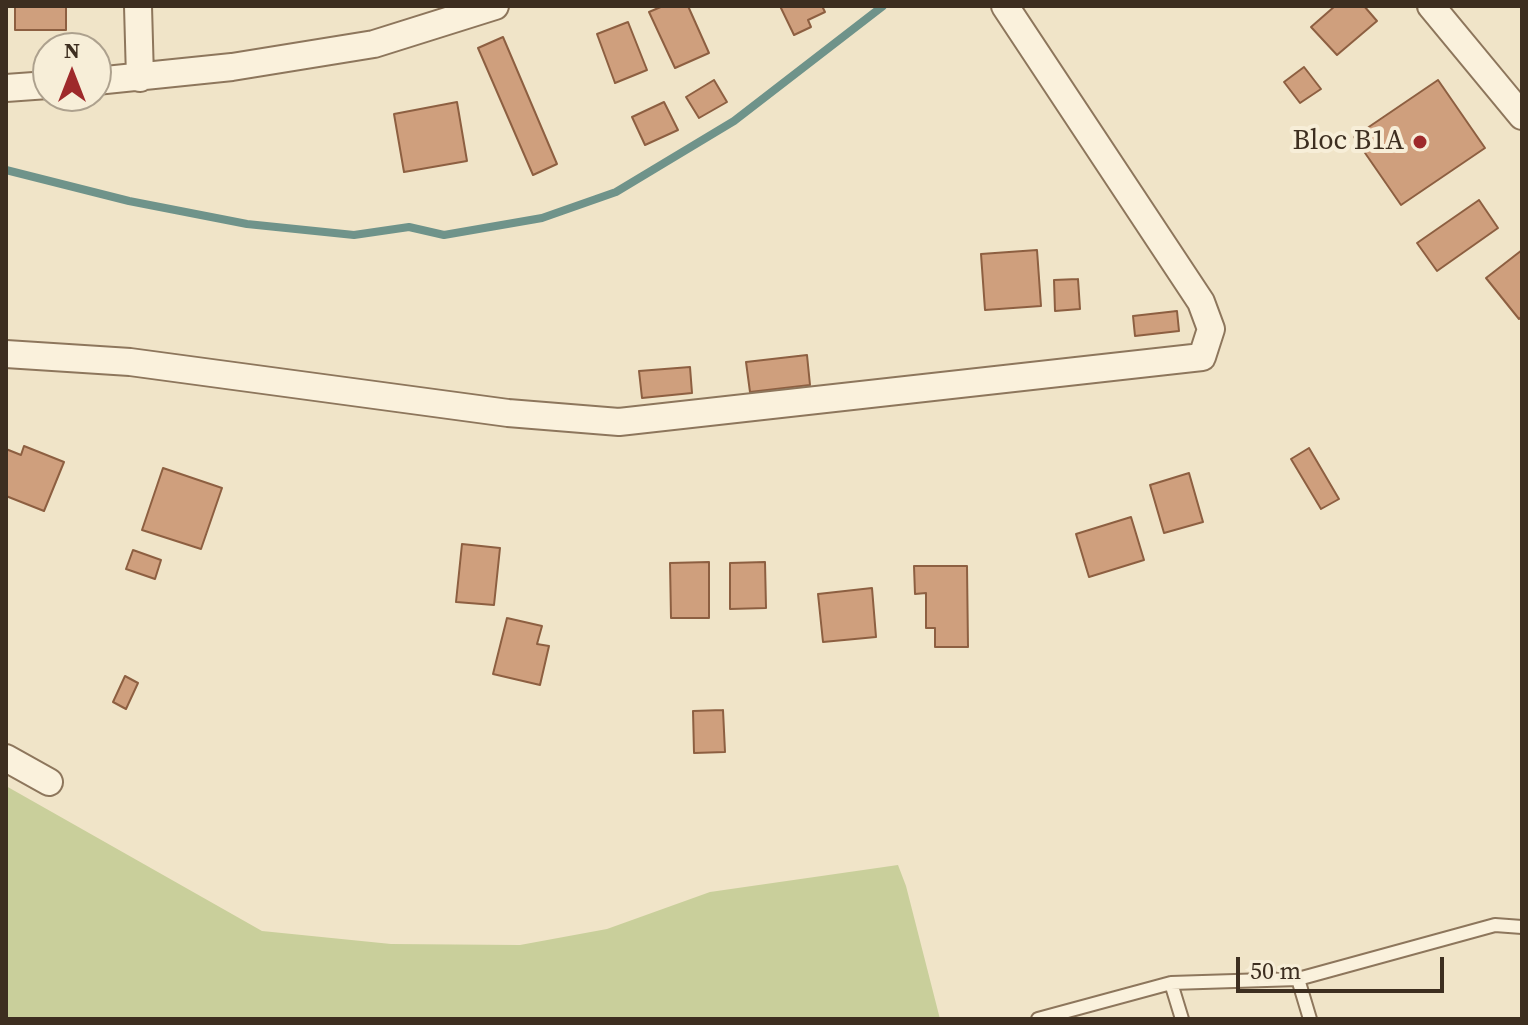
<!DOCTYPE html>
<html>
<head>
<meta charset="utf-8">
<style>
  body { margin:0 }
  #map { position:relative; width:1528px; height:1025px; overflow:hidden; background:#f0e4c8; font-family:"Source Serif 4",serif }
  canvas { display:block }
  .frame { position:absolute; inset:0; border:8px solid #3d2e20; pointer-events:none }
  .north { position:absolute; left:32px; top:32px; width:80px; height:80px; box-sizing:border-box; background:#f7eed8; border:2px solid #ada18e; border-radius:50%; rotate:0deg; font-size:22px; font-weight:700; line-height:32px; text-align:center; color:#3d2e20 }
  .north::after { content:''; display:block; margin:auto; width:28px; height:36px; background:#9e2a2b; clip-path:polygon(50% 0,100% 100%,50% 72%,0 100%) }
  .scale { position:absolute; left:1236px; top:957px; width:208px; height:36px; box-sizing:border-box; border:4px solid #3d2e20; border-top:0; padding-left:10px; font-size:24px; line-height:28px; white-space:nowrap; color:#3d2e20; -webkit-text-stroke:6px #f7eed8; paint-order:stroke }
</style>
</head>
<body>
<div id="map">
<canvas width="1528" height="1025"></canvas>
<div class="frame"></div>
<div class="north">N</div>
<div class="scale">50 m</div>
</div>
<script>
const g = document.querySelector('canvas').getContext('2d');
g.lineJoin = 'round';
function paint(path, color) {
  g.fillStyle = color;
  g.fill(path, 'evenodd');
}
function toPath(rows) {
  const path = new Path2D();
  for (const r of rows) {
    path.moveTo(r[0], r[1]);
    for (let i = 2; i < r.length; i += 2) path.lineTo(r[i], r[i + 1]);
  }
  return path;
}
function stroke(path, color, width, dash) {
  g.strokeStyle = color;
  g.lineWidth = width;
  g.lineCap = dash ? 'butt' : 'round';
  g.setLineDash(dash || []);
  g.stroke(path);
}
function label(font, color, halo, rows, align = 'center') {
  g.font = font + ' "Source Serif 4",serif';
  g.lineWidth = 8;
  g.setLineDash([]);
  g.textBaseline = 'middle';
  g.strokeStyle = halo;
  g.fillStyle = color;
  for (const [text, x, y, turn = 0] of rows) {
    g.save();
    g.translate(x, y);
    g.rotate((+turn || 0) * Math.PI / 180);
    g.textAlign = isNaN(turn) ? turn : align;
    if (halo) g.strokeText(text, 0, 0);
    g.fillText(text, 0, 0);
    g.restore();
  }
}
paint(toPath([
  [6,786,262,931,391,944,520,945,607,929,710,892,898,865,906,886,940,1019,6,1019]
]), '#c9cf9b');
stroke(toPath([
  [6,170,129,201,247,224,354,235,409,227,444,235,542,218,616,192,734,121,883,6]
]), '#6f938a', 8);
const building = toPath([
  [15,6,66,6,66,30,15,30,15,6],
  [663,6,688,6,709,53,675,68,649,12,663,6],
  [780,6,822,6,825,12,808,20,811,27,794,35,780,6],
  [1335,6,1364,6,1377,21,1337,55,1311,27,1335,6],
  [628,22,647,70,615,83,597,34,628,22],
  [503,37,557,164,533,175,478,48,503,37],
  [1304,67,1321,89,1300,103,1284,82,1304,67],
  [714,80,727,102,699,118,686,97,714,80],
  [1438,80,1485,148,1401,205,1354,137,1438,80],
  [457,102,467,161,404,172,394,114,457,102],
  [664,102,678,130,645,145,632,117,664,102],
  [1479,200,1498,228,1437,271,1417,243,1479,200],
  [1037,250,1041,306,985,310,981,254,1037,250],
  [1522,250,1522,316,1519,319,1486,278,1522,250],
  [1078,279,1080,309,1055,311,1054,280,1078,279],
  [1177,311,1179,331,1135,336,1133,316,1177,311],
  [807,355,810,385,750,392,746,362,807,355],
  [690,367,692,393,642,398,639,371,690,367],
  [24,446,64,462,44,511,6,496,6,449,21,455,24,446],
  [1309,448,1339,499,1321,509,1291,459,1309,448],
  [163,468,222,488,201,549,142,530,163,468],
  [1189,473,1203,522,1164,533,1150,485,1189,473],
  [1131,517,1144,560,1089,577,1076,534,1131,517],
  [462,544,500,548,494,605,456,602,462,544],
  [133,550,161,560,155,579,126,569,133,550],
  [709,562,709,618,671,618,670,563,709,562],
  [765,562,766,608,730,609,730,563,765,562],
  [914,566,967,566,968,647,935,647,935,628,926,628,926,593,915,594,914,566],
  [872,588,876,637,823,642,818,594,872,588],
  [507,618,542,626,537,644,549,646,540,685,493,674,507,618],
  [125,676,138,683,126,709,113,702,125,676],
  [723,710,725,752,694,753,693,711,723,710]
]);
paint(building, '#cf9f7d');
stroke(building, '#8d5f41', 2);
const service = toPath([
  [1171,983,1298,979],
  [1038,1019,1171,983,1182,1019],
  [1310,1019,1298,979,1495,925,1522,927]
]);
const minor = toPath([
  [138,6,140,78],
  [1431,6,1522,116],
  [96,81,232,67,374,44,495,6],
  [6,88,48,85],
  [6,354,130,362,508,413,619,422,1202,357,1211,329,1201,302,1005,6],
  [6,758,49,782]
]);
stroke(service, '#8d765c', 16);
stroke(minor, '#8d765c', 30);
stroke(service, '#faf1dc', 12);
stroke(minor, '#faf1dc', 26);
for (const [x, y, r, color] of [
  [1420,142,8,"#9e2a2b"]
]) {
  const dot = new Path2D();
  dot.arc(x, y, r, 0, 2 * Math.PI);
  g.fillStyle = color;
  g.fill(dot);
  stroke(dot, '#f7eed8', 3);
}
label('28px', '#3d2e20', '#f7eed8', [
  ["Bloc B1A",1404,142]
], 'right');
</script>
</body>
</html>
